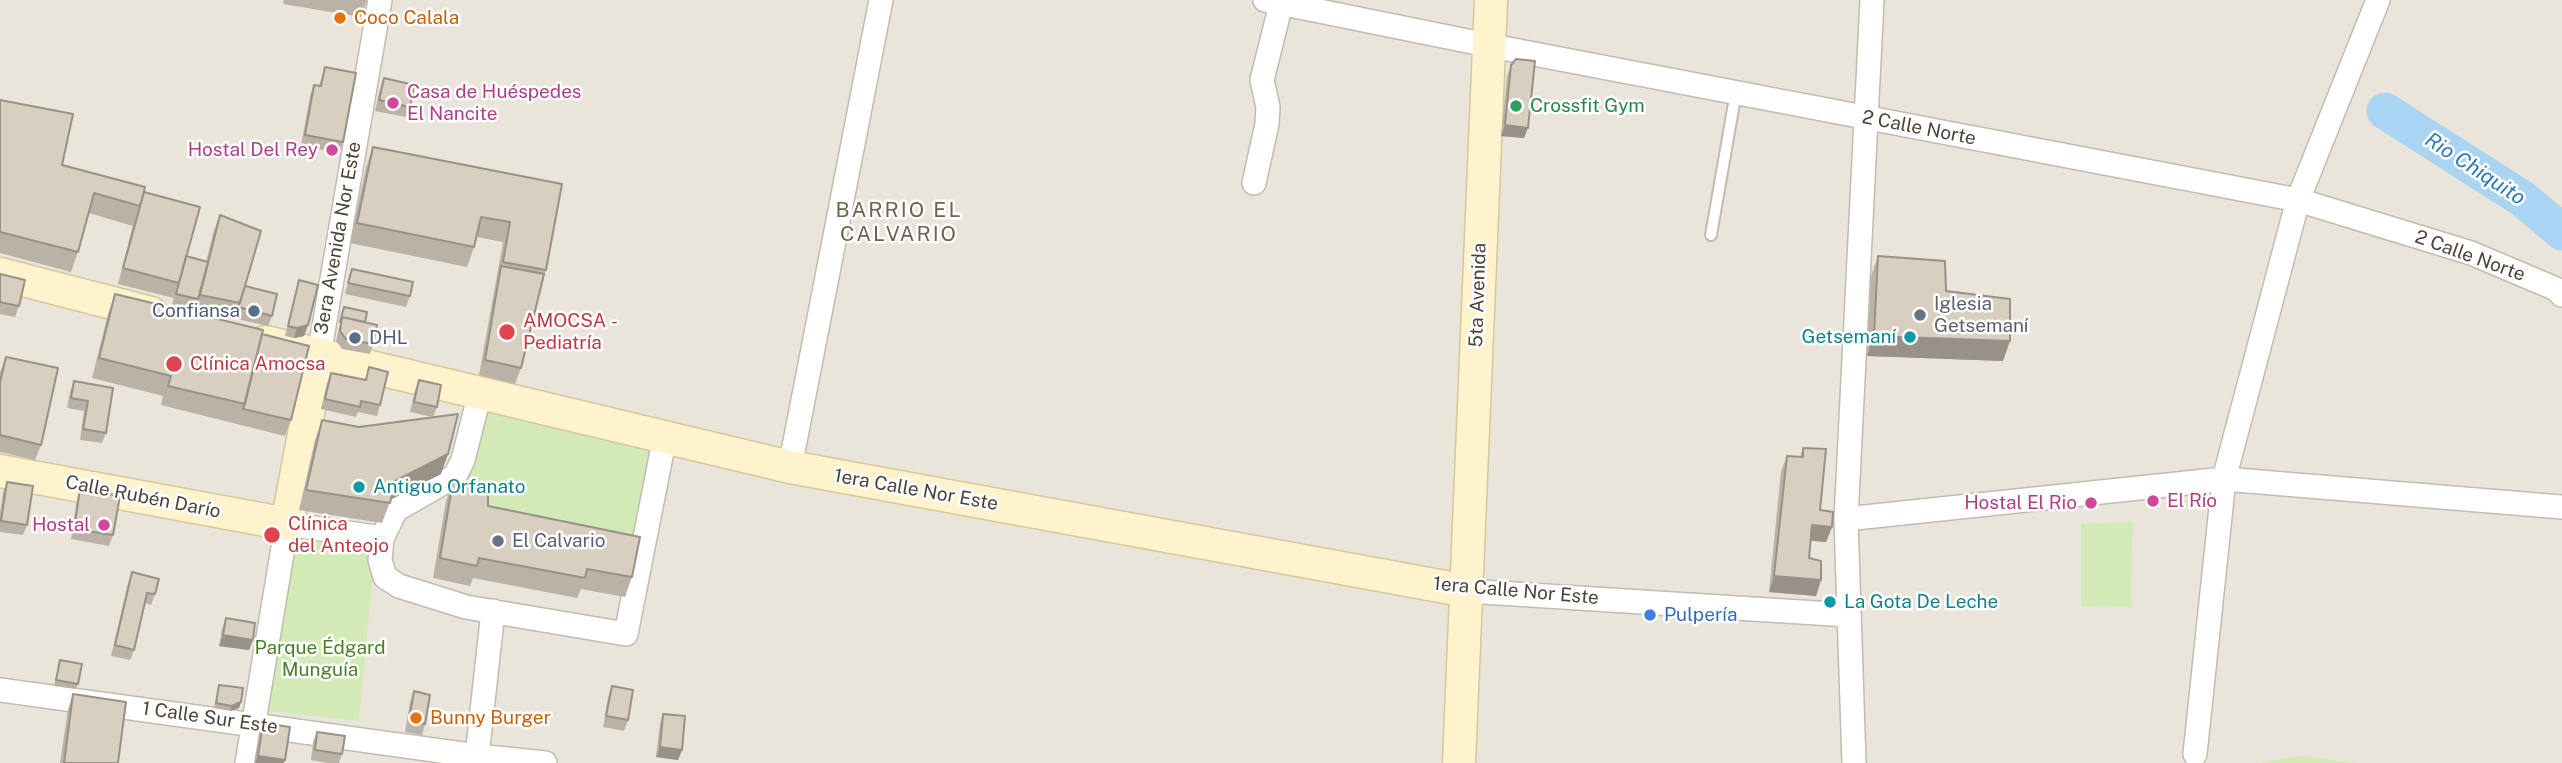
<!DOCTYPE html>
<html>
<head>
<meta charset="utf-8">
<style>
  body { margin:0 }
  canvas { display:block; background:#f6f3ec }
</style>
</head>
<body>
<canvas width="2562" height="763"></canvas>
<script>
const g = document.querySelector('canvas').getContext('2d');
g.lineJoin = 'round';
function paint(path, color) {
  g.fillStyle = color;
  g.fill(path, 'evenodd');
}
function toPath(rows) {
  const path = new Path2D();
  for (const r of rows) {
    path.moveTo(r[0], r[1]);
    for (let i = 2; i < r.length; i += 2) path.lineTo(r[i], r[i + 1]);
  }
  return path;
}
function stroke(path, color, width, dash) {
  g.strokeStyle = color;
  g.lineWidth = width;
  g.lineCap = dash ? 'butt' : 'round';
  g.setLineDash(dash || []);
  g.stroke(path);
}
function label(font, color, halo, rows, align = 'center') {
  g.font = font + ' "Public Sans",sans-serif';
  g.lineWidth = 5;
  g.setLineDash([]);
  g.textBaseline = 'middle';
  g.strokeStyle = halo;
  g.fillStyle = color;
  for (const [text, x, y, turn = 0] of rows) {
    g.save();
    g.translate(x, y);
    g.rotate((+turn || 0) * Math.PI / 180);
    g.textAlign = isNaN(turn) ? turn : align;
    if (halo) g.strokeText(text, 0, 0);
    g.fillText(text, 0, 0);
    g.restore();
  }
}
paint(toPath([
  [0,0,2562,0,2562,763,0,763]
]), '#eae5da');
paint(toPath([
  [487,405,656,444,633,557,446,501],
  [2133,522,2131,607,2081,606,2081,524],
  [299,538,375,549,359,721,268,711,292,541],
  [2299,756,2356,763,2259,763]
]), '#d2eab5');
stroke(toPath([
  [2385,111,2523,199,2562,232]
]), '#a9d4f2', 37);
const lane = toPath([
  [1711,235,1736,92]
]);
const street = toPath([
  [1265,0,1487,45,2298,200,2471,253,2556,289,2562,295],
  [1254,183,1267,124,1268,107,1262,80,1281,4],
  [319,355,380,0],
  [480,393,463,460,455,476,396,510,382,538,380,560,385,577,399,586,466,607,626,634,665,436],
  [790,467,881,0],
  [1846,519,2224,479,2562,507],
  [1467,591,1848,615],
  [0,690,477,756,545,763],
  [2195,754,2224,479,2298,200,2378,0],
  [477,756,493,611],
  [247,763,287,524,382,538],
  [1854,763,1846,519,1872,0]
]);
const secondary = toPath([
  [0,274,151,313],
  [266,342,790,467,1467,591],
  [0,471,287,524,319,355],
  [1459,763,1491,0]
]);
stroke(lane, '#c2bbae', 14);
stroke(street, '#c2bbae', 26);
stroke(secondary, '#d6c79b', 35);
stroke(lane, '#fff', 10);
stroke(street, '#fff', 23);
stroke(secondary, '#fff3cd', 32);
paint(toPath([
  [284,0,367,0,361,17,283,4],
  [1511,65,1524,138,1501,136,1507,76],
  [325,67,343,142,339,153,301,146,310,96,314,85,319,86],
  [384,78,410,107,406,117,375,111,380,89],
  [0,100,62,165,144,192,186,256,206,262,214,230,220,215,245,286,272,316,268,326,172,304,174,298,118,284,133,225,133,226,89,213,78,252,71,272,0,253],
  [373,147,562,184,546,270,521,368,515,384,479,375,503,242,477,237,474,247,467,267,350,243,366,167],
  [1878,256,2003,361,1867,356,1871,276],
  [352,269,410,296,406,307,345,294],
  [0,274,19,306,15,317,0,314],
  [299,280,308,325,304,336,294,338,285,336,296,291],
  [115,294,262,334,291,420,285,436,161,405,163,396,92,378,108,314],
  [344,307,365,322,373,344,370,354,342,349,336,341],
  [6,357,41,445,35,460,0,452,0,372],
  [369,367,380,405,377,416,358,412,356,417,321,409,327,383,331,373,365,380],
  [419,380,437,407,433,417,441,474,391,499,382,523,299,510,315,440,322,420,359,427,433,417,410,412,415,390],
  [74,381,113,388,106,433,102,443,80,440,84,411,67,408,70,392],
  [1803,448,1820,510,1832,527,1826,542,1811,541,1809,558,1821,580,1816,596,1769,592,1781,471,1787,456,1800,457],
  [453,481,488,506,632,577,625,597,581,589,577,598,473,578,470,586,433,578,446,501],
  [7,482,27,525,23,535,0,532,0,513,3,492],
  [80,489,113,535,109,546,71,539,77,500],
  [132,572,155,594,151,605,145,603,134,650,130,660,111,656,128,583],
  [226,618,253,640,249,650,219,646,222,629],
  [60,660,78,684,76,689,54,686],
  [219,685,239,708,230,711,214,708],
  [612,686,628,720,624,731,603,727,608,697],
  [414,691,425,724,422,735,405,732,410,702],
  [73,694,118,763,60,763,68,709],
  [663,714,682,750,678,760,656,757,660,724],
  [263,723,284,763,254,763,259,733],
  [317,732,342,754,339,763,328,763,311,760,313,742]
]), '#bab2a6');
paint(toPath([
  [1505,125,1528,128,1524,138,1501,136],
  [308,325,304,336,294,338,297,328],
  [1874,336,2010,341,2003,361,1867,356],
  [448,454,441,474,388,501,395,481],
  [1812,525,1832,527,1826,542,1806,540],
  [1774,576,1821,580,1816,596,1769,592],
  [223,635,253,640,249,650,219,646],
  [241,702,239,708,230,711,232,706],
  [660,747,682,750,678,760,656,757],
  [258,756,285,760,284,763,255,763]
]), '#979187');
const building = toPath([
  [1516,59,1535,61,1528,128,1505,125,1511,65,1516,59],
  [325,67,356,73,343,142,305,135,314,85,321,86,325,67],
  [384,78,414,85,410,107,379,100,384,78],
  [0,100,73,114,62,165,145,187,140,206,94,193,78,252,0,232,0,100],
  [373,147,562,184,546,270,503,262,510,222,481,217,474,247,357,223,373,147],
  [144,192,200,207,179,283,123,268,144,192],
  [220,215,261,231,240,303,200,295,220,215],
  [186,256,208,262,198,299,176,294,186,256],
  [1878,256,1945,261,1946,291,2010,299,2010,341,1874,336,1878,256],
  [501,266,544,274,521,368,485,360,501,266],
  [352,269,413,282,410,296,348,283,352,269],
  [0,274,25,280,19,306,0,302,0,274],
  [299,280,318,285,308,325,297,328,288,326,299,280],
  [245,286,277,294,272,316,238,307,245,286],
  [115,294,263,330,245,404,168,386,171,376,99,358,115,294],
  [344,307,367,312,365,322,342,317,340,322,344,307],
  [342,317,377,325,373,344,346,339,340,331,342,317],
  [262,334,309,346,291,420,243,409,262,334],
  [6,357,58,368,41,445,0,435,0,382,6,357],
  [369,367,388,372,380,405,361,401,360,407,325,399,331,373,366,380,369,367],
  [419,380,441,385,437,407,414,402,419,380],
  [74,381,113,388,106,433,83,429,88,401,71,398,74,381],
  [458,414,448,454,395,481,390,503,306,490,322,420,359,427,458,414],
  [1803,448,1826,449,1820,510,1833,512,1832,527,1812,525,1809,558,1821,561,1821,580,1774,576,1787,456,1803,457,1803,448],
  [453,481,488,484,488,506,640,537,632,577,587,569,585,578,479,558,477,566,440,558,453,481],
  [7,482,33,486,27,525,1,521,7,482],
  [80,489,120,496,113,535,74,529,80,489],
  [132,572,159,579,155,594,147,593,134,650,115,645,132,572],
  [226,618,255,623,253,640,223,635,226,618],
  [60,660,82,664,78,684,56,680,60,660],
  [219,685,243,688,241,702,232,706,216,703,219,685],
  [612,686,633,690,628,720,606,716,612,686],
  [414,691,430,695,425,724,409,721,414,691],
  [73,694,126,702,118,763,64,763,73,694],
  [663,714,685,716,682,750,660,747,663,714],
  [263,723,290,727,285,760,258,756,263,723],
  [317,732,345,736,342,754,315,750,317,732]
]);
paint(building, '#d8cfc1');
stroke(building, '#979187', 2);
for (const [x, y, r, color] of [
  [340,18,7,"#e8710a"],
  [393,103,7,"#d1479c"],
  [1516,106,7,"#2e9e5b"],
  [332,150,7,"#d1479c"],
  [254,311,7,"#5c6f8a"],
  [1920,315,7,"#6b7280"],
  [507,332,9,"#e0444e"],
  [1910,337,7,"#0f9aa8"],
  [355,338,7,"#5c6f8a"],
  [174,364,9,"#e0444e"],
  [359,487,7,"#0f9aa8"],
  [2153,501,7,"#d1479c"],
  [2091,503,7,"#d1479c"],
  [104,525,7,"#d1479c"],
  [272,535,9,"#e0444e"],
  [498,541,7,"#6b7280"],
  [1830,602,7,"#0f9aa8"],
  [1650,615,7,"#3f7fe0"],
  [416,718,7,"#e8710a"]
]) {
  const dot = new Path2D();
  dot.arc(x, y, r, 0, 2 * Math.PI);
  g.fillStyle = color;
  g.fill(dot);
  stroke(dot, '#fff', 2.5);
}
label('19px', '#c56008', '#fff', [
  ["Coco Calala",354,18],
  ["Bunny Burger",430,718]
], 'left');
label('19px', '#b23c85', '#fff', [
  ["Casa de Huéspedes",407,92,"left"],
  ["El Nancite",407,114,"left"],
  ["Hostal Del Rey",318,150],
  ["El Río",2167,501,"left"],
  ["Hostal El Rio",2077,503],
  ["Hostal",90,525]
], 'right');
label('19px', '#27864d', '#fff', [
  ["Crossfit Gym",1530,106]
], 'left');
label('19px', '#4b4439', '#fff', [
  ["2 Calle Norte",1919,128,11],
  ["3era Avenida Nor Este",338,238,-80],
  ["2 Calle Norte",2470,256,20],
  ["5ta Avenida",1478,295,-88],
  ["1era Calle Nor Este",916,490,10],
  ["Calle Rubén Darío",143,497,11],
  ["1era Calle Nor Este",1516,591,5],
  ["1 Calle Sur Este",210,718,8]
]);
label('19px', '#5b616d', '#fff', [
  ["Iglesia",1934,304],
  ["Getsemaní",1934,326],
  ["El Calvario",512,541]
], 'left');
label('19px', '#4e5e75', '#fff', [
  ["Confiansa",240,311],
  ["DHL",369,338,"left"]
], 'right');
label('19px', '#be3a42', '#fff', [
  ["AMOCSA -",523,321],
  ["Pediatría",523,343],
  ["Clínica Amocsa",190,364],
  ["Clínica",288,524],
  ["del Anteojo",288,546]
], 'left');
label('19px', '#0d838f', '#fff', [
  ["Getsemaní",1896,337,"right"],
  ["Antiguo Orfanato",373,487],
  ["La Gota De Leche",1844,602]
], 'left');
label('19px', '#366cbe', '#fff', [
  ["Pulpería",1664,615]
], 'left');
label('19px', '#4a7f2a', '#fff', [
  ["Parque Édgard",320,648],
  ["Munguía",320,670]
]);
label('italic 21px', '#2e7ab2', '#fff', [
  ["Rio Chiquito",2475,169,33]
]);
g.letterSpacing = '2px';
label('21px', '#6e6250', '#fff', [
  ["BARRIO EL",899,211],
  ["CALVARIO",899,235]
]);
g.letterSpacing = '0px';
</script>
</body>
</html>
